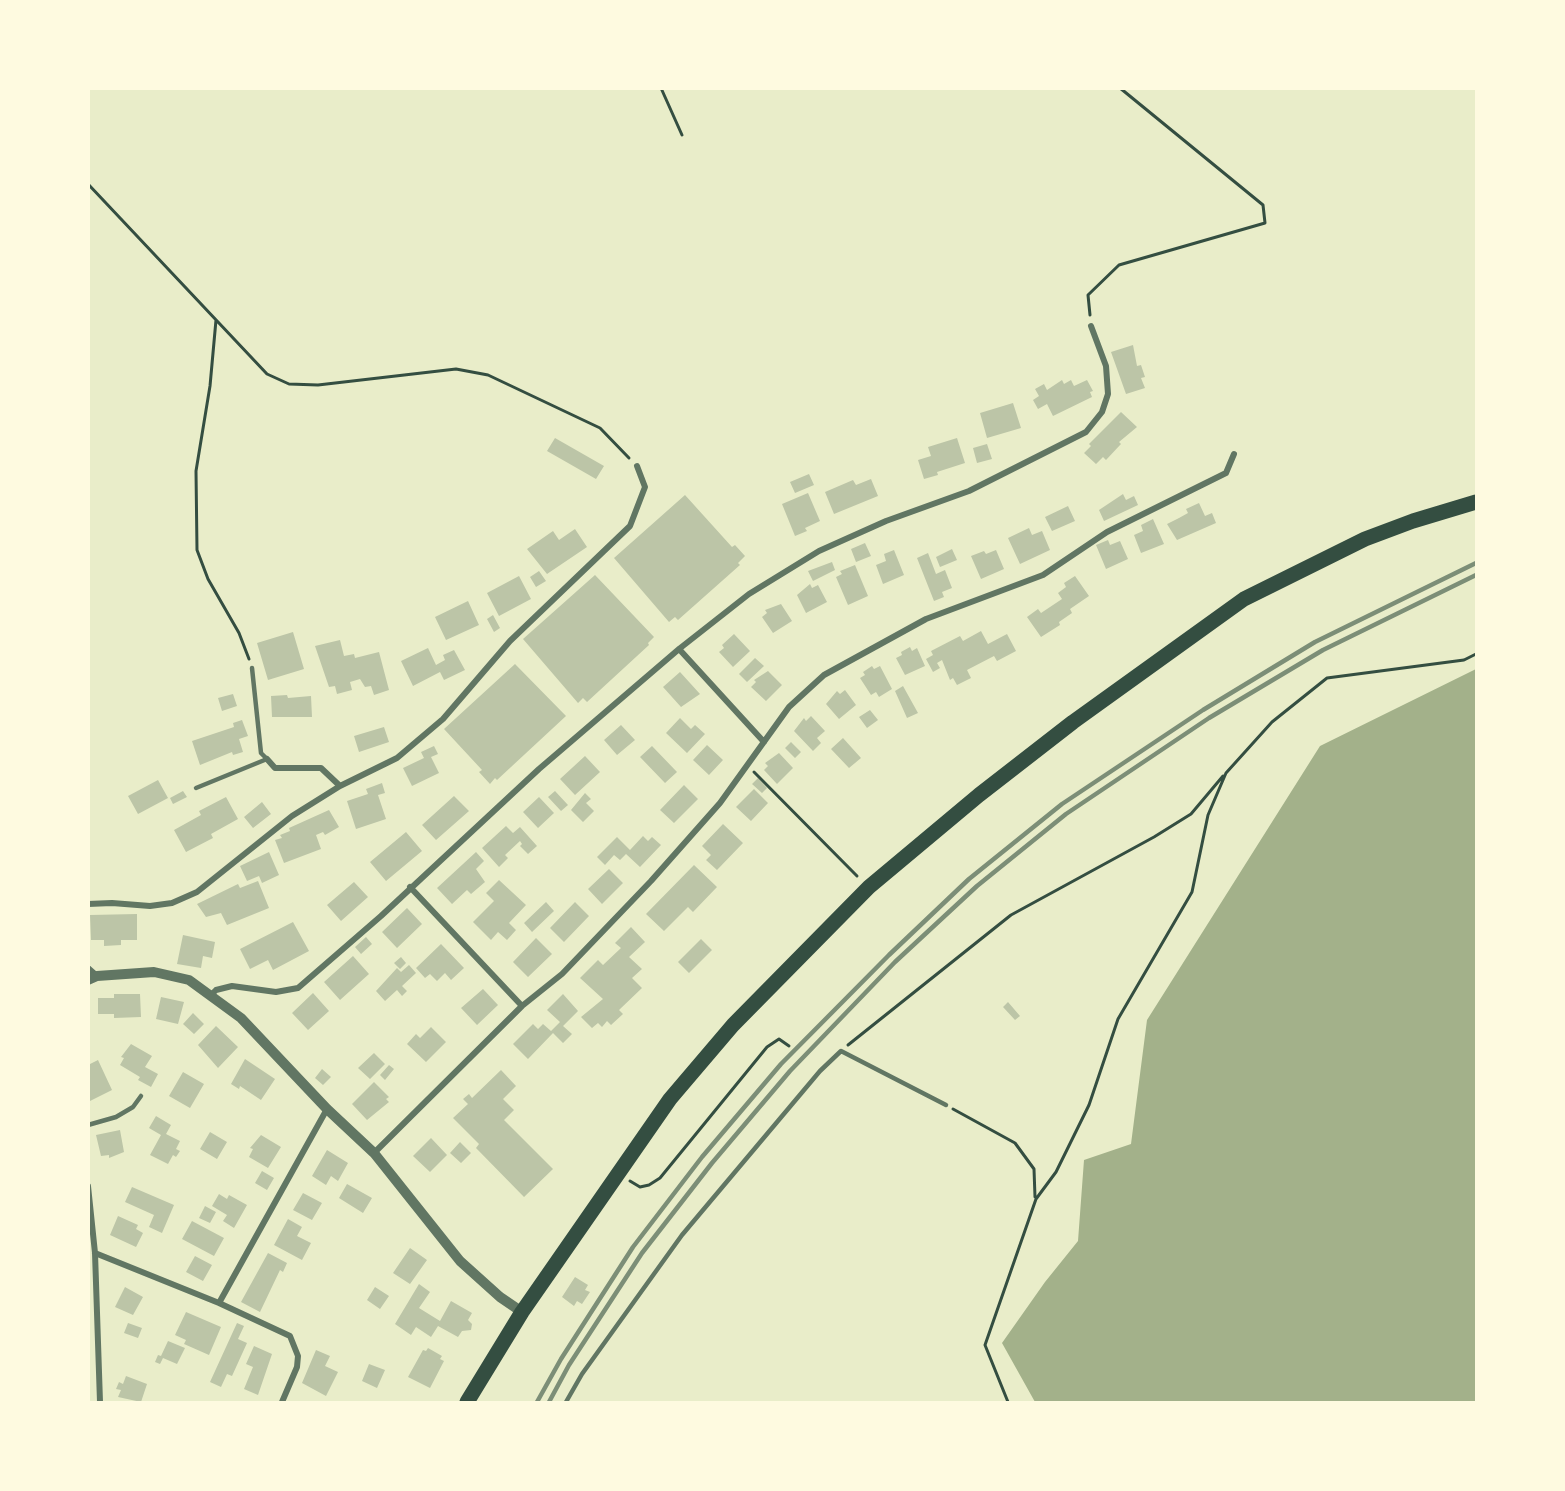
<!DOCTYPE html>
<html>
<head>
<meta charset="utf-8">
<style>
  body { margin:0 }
  #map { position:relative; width:1565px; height:1491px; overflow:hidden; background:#e9edc9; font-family:Commissioner,sans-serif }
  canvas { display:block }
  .frame { position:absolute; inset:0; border:90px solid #fefae0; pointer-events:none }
</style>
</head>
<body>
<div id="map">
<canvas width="1565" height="1491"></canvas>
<div class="frame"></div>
</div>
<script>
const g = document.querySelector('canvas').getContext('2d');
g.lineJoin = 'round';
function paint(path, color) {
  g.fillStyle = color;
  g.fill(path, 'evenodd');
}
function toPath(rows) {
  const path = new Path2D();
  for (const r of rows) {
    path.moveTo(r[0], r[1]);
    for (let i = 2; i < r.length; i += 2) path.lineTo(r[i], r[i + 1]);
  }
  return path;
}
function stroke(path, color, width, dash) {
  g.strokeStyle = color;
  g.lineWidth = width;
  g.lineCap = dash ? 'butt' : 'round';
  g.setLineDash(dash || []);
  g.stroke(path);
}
paint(toPath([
  [1476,669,1476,1402,1035,1402,1002,1343,1045,1282,1078,1241,1084,1160,1131,1144,1147,1020,1320,746]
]), '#a3b18a');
paint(toPath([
  [1133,345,1137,366,1141,365,1145,377,1141,378,1145,388,1126,394,1111,352],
  [1062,380,1064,384,1071,380,1074,386,1087,380,1093,391,1090,392,1092,397,1053,416,1047,404,1038,409,1033,400,1039,396,1035,389,1044,384,1047,390],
  [1013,403,1021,428,987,438,980,413],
  [1121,412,1137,427,1119,442,1121,444,1106,460,1103,457,1096,464,1084,453,1091,446,1089,444],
  [555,438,604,466,596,479,547,451],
  [957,438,965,463,937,472,938,475,924,479,918,460,931,456,928,447],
  [987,444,992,459,977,463,973,448],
  [809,474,814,485,795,493,790,482],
  [871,479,878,496,834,514,825,492,853,480,856,485],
  [808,493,820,521,805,528,807,531,795,536,782,504],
  [1123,494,1126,500,1134,496,1138,505,1104,521,1099,510],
  [685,495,732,547,735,545,745,556,738,563,740,565,678,620,675,617,669,622,614,558],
  [1199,503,1205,516,1212,513,1216,523,1177,540,1167,524,1179,518,1188,513,1186,509],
  [1068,506,1075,521,1052,531,1045,517],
  [1153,519,1164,544,1141,553,1134,535,1143,531,1141,525],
  [1029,528,1032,535,1042,531,1050,550,1020,564,1008,538],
  [575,529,587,547,547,574,527,549,553,531,559,540],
  [1108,540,1110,545,1120,541,1128,559,1106,569,1096,545],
  [865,543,871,556,856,562,851,549],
  [952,549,957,560,940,567,936,557],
  [894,550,904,575,883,584,876,565,886,561,884,554],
  [996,550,1004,569,981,579,971,556,984,551,986,554],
  [928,553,936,574,945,570,952,588,942,592,944,597,934,601,917,558],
  [832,562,835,570,813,581,808,571],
  [855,565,868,596,848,605,836,577,842,574,840,571],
  [539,571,546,581,536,587,530,577],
  [595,575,654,637,648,643,649,645,587,702,583,698,578,703,523,639],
  [519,576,531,599,499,616,487,593],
  [1075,576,1089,596,1070,609,1072,613,1059,622,1060,625,1041,637,1027,617,1038,609,1041,613,1062,599,1058,593,1066,587,1064,583],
  [810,584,812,588,818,585,827,602,806,613,797,595],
  [468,601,479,625,446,640,435,617],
  [781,604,792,621,773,633,762,617,767,613,765,610],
  [493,615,500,628,494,632,487,619],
  [981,631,988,644,1007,634,1016,651,997,661,994,656,967,670,971,678,957,685,953,678,950,680,942,660,937,663,940,668,933,672,926,659,933,655,931,651,960,636,963,641],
  [293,632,304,669,268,680,257,643],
  [734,634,750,651,733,667,719,652,724,648,722,645],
  [340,640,344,656,354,654,355,658,379,652,389,690,374,695,371,686,365,687,360,679,350,682,352,690,337,694,335,686,329,687,315,646],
  [910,647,912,651,917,648,925,666,905,675,896,658,902,655,901,652],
  [428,648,436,665,445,660,443,655,454,650,465,670,444,680,440,672,413,686,401,661],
  [755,658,764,666,747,682,739,674],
  [515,664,566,716,497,780,495,778,490,784,479,772,482,770,444,729],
  [872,666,874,669,880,666,892,689,879,697,876,692,871,695,860,678,865,675,863,672],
  [768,671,782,685,766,701,751,687,756,682,754,680],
  [680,672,700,694,681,707,663,687],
  [903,686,918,713,907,718,895,691],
  [845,690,856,705,839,719,826,704,837,691,840,694],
  [233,694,237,706,222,711,218,698],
  [287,695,288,698,311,696,312,717,272,717,271,696],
  [870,710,878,720,867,728,859,717],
  [811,716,825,731,817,738,821,743,813,751,794,731,804,718,806,721],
  [680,718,691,729,695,725,705,734,687,753,666,733],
  [242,720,248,736,239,739,243,752,233,755,232,752,200,765,192,741,234,727,233,723],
  [621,725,635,740,617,755,604,740],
  [384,727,389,742,359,752,354,736],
  [843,738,861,758,849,768,831,749],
  [791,742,801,752,795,758,785,748],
  [707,745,723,760,709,775,693,760],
  [434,746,438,754,431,757,439,773,412,786,403,768,424,758,421,752],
  [652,746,677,772,665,783,640,757],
  [779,753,793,768,777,784,764,770,768,766,765,763],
  [585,756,600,772,575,795,560,779],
  [758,778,767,788,762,793,752,784],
  [158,780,168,798,138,814,128,796],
  [382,783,385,793,378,795,386,819,356,829,347,801,368,794,366,789],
  [684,785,698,799,674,823,660,810],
  [754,789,768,803,751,821,736,807],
  [183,791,187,797,173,804,170,798],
  [555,791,568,805,561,811,548,797],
  [585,793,591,799,586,803,594,811,583,822,571,810],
  [454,796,469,811,436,840,422,825],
  [226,797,238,819,211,834,213,838,186,852,174,830,201,815,199,811],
  [539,797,554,813,538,828,523,812],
  [262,802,271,814,253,828,244,817],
  [329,810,339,827,325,835,323,832,316,835,321,849,284,863,275,840,282,838,280,835,290,831,289,828],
  [723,824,743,843,717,870,706,860,711,855,702,846],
  [506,826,513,833,520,827,537,846,528,854,520,846,522,844,520,841,505,855,508,858,499,867,482,848],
  [406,832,422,851,386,881,370,862],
  [643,836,648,841,652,837,661,845,640,867,626,854,620,860,614,855,605,865,597,857,617,837,630,850],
  [269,852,279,875,262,883,259,876,247,881,240,866],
  [476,852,484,861,476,869,485,882,471,894,467,890,452,904,437,888],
  [694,865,717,887,693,912,688,907,664,931,646,914],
  [609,869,623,883,602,904,588,889],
  [499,880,526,905,509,923,516,930,507,940,498,932,491,940,473,922,494,901,486,893],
  [258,881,269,908,227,925,221,913,206,917,197,904,238,884,240,888],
  [354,882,368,897,341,921,327,905],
  [546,902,554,911,532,932,524,923],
  [575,902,589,916,564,942,550,928],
  [407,908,422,924,397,948,382,932],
  [137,914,137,940,121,940,121,945,104,946,104,940,91,940,90,915],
  [293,922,309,951,273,970,268,960,250,969,240,949],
  [631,927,645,942,629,957,642,969,632,978,642,988,619,1010,623,1014,611,1025,607,1021,602,1027,598,1023,592,1028,581,1017,603,999,580,978,598,960,603,965,621,948,615,943],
  [183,935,215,942,212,958,203,956,201,968,177,964],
  [366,937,372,944,361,954,355,947],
  [536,938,552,954,528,977,513,962],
  [701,939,712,950,689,973,678,962],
  [441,944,464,968,451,980,445,973,437,981,430,974,425,978,416,968],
  [353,956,369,974,340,1000,324,982],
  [401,957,406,963,400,969,394,963],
  [409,965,416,973,402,986,407,991,402,996,397,990,385,1001,376,991,397,968,401,972],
  [483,989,498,1005,477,1025,461,1008],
  [313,993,329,1011,308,1030,292,1013],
  [114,994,140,994,141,1017,114,1018,114,1014,98,1014,98,998,114,998],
  [563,994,578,1011,563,1026,572,1034,563,1043,553,1033,528,1059,513,1044,533,1024,538,1029,543,1024,551,1031,560,1022,547,1010],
  [161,997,184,1002,178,1024,156,1019],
  [1008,1002,1020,1016,1015,1020,1003,1007],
  [193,1013,204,1024,194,1034,183,1024],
  [216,1026,238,1047,218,1068,198,1045],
  [431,1027,446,1042,426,1062,407,1044,416,1034,420,1038],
  [131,1044,152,1056,145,1067,158,1074,151,1087,138,1080,140,1077,120,1065,124,1058,121,1057],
  [374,1053,385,1064,370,1079,358,1068],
  [245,1059,275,1079,261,1100,240,1086,239,1089,231,1084],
  [98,1060,112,1090,88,1102,88,1065],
  [389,1065,394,1069,385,1080,380,1075],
  [322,1069,331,1077,323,1085,315,1078],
  [501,1070,516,1086,503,1099,514,1110,504,1120,553,1169,524,1197,476,1148,479,1144,453,1118,468,1104,463,1099,469,1094,472,1098],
  [183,1072,204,1084,190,1108,169,1096],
  [374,1082,389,1097,386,1099,389,1102,367,1120,352,1104],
  [156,1116,171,1125,166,1134,180,1141,176,1149,180,1151,176,1157,173,1155,168,1164,150,1155,161,1135,149,1128],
  [120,1130,124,1152,109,1158,109,1155,101,1156,96,1135],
  [210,1132,227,1142,217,1159,200,1149],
  [261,1135,281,1147,268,1168,249,1157,253,1149,250,1148],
  [431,1138,447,1155,430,1172,413,1156],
  [460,1142,471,1153,461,1163,450,1153],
  [327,1150,348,1163,338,1181,331,1176,326,1185,312,1176],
  [262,1171,274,1178,267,1190,255,1183],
  [347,1184,372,1198,363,1213,339,1198],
  [132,1187,174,1205,162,1233,149,1227,154,1215,125,1202],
  [303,1193,322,1203,312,1220,293,1210],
  [219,1194,227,1199,229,1195,247,1205,234,1228,223,1221,227,1215,212,1206],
  [205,1206,216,1212,210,1223,199,1218],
  [118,1216,138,1225,136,1229,143,1233,136,1247,110,1235],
  [288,1219,302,1227,297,1236,311,1243,302,1260,274,1245],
  [192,1221,224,1238,214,1256,182,1239],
  [410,1248,427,1260,410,1284,393,1273],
  [268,1253,287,1263,283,1272,280,1270,260,1312,241,1302],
  [195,1256,212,1265,203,1281,186,1272],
  [575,1277,588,1285,585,1290,590,1292,582,1304,577,1301,574,1306,562,1297],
  [419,1284,430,1292,419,1308,440,1321,451,1301,472,1313,468,1320,472,1324,471,1330,462,1331,458,1337,438,1326,431,1337,416,1327,411,1335,395,1324],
  [125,1287,143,1297,133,1315,115,1307],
  [375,1287,389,1296,380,1309,367,1300],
  [186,1312,221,1327,209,1355,184,1344,186,1340,175,1335],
  [128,1323,142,1328,138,1338,124,1333],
  [237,1323,244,1326,238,1339,247,1343,232,1376,227,1374,221,1387,210,1382],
  [168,1341,185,1348,177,1364,163,1358,160,1364,155,1362,158,1355,161,1356],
  [254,1346,272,1354,258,1395,244,1389,253,1367,246,1364],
  [428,1348,442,1356,440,1359,444,1361,430,1388,408,1377,423,1350,426,1351],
  [316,1350,330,1356,325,1366,338,1372,326,1396,302,1383],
  [369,1364,385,1370,377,1388,362,1381],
  [126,1376,147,1384,141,1402,118,1397,121,1390,116,1389,119,1382,123,1384]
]), '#bcc5a7');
stroke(toPath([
  [661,88,682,135],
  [88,184,267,374,289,384,318,385,456,369,488,375,600,428,629,458],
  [1090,315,1088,295,1119,265,1265,223,1263,205,1120,88],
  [216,320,210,386,196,471,197,550,208,579,239,633,249,659],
  [754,772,857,876],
  [848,1045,1011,915,1154,837,1191,814,1223,776],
  [953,1109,1015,1143,1034,1169,1035,1197],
  [630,1181,640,1187,649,1185,660,1178,767,1047,779,1039,789,1046],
  [1008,1402,985,1345,1036,1199,1056,1172,1089,1105,1118,1019,1192,892,1208,815,1226,773,1272,722,1327,678,1464,660,1476,654]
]), '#344e41', 3);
stroke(toPath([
  [196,788,267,759,261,753,252,668],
  [88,1125,116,1117,133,1107,141,1096],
  [566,1402,582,1374,682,1235,820,1071,841,1051,946,1105]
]), '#617663', 4.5);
stroke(toPath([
  [679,649,764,742],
  [267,759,275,768,321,768,340,786],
  [410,887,522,1006],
  [88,904,112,903,150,906,172,903,197,892,292,816,340,786,397,758,443,719,510,641,630,526,645,487,637,466],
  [88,968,97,976],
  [210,996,216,990,232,986,276,992,298,988,381,916,539,769,679,649,749,594,819,551,886,521,969,491,1086,432,1102,412,1108,394,1106,366,1091,326],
  [374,1153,522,1006,562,974,651,881,720,803,789,707,824,675,926,619,1043,575,1107,532,1226,473,1234,454],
  [88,1186,95,1253,100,1402],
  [95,1253,219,1303,290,1336,298,1356,297,1367,282,1402],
  [219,1303,327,1109]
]), '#617663', 6);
stroke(toPath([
  [88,980,97,976,154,972,189,980,241,1018,327,1109,374,1153,460,1261,500,1297,522,1312]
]), '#617663', 10);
stroke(toPath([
  [467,1402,522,1312,670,1099,733,1025,869,887,979,795,1073,722,1244,599,1365,539,1413,521,1476,502]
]), '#344e41', 15);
stroke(toPath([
  [537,1402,561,1359,633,1247,702,1157,781,1064,889,955,969,879,1062,804,1203,710,1315,642,1476,563],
  [549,1402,569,1365,642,1253,712,1163,790,1071,895,962,977,886,1066,814,1209,718,1323,650,1476,575]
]), '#7c8e77', 4.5);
</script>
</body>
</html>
